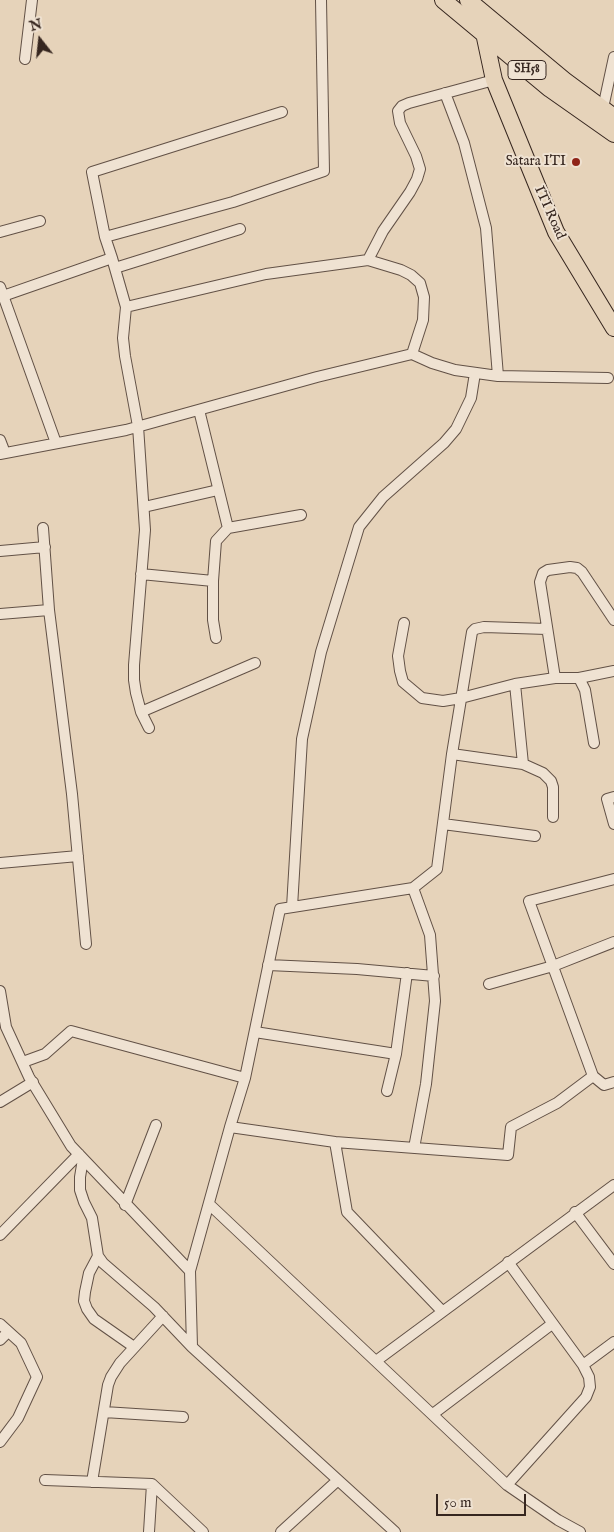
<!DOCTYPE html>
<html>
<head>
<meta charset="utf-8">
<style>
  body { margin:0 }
  #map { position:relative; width:614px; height:1532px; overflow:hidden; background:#e6d3ba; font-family:"IM FELL English",serif }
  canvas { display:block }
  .north { position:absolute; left:15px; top:15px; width:50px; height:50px; -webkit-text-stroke:4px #efe2d2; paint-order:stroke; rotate:344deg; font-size:14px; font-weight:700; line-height:20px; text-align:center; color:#36261f }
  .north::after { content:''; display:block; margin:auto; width:18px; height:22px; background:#36261f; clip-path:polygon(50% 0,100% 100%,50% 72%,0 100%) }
  .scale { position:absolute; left:436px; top:1494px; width:90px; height:22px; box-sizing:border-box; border:2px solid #36261f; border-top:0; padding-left:6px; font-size:15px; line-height:18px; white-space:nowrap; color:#36261f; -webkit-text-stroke:4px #efe2d2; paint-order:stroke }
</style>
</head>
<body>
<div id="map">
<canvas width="614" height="1532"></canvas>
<div class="north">N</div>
<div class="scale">50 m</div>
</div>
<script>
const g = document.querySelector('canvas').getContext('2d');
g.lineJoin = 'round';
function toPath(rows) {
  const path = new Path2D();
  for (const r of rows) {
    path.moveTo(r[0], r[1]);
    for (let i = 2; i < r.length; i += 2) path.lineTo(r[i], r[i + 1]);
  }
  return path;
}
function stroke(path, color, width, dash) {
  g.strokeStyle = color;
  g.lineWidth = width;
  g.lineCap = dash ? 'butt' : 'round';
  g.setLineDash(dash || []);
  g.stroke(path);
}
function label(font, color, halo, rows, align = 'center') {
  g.font = font + ' "IM FELL English",serif';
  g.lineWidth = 4;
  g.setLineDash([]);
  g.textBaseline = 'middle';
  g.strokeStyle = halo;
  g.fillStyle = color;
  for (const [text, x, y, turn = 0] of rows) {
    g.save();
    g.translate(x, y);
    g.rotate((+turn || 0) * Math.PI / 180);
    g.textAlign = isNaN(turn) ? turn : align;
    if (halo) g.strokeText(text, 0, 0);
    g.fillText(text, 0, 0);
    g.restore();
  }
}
const minor = toPath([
  [25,59,32,0],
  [445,93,464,143,486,228,498,376],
  [603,108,614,57],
  [0,232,40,221],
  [105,237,92,172,282,112],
  [368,260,383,231,410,192,417,179,420,169,416,156,400,123,398,111,402,106,409,103,494,80],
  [115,268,240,229],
  [0,287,56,443],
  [0,297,112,258,105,237,233,202,324,171,321,0],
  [126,307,123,338,125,356,138,426,145,530,134,665,134,680,136,693,141,712,149,728],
  [412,354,432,363,455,370,498,376,608,378],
  [199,410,228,528,216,541,213,581],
  [0,440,5,453],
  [0,454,126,430,317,377,412,354,423,320,424,297,420,283,411,275,401,270,368,260,266,274,126,307,112,258],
  [144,507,218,490],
  [43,528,49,610],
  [228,528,301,515],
  [0,551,45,547],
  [141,574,213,581,213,620,216,638],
  [0,614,49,610,72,794,86,944],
  [404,623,398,656,400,671,403,682,422,698,443,701,461,698,515,684,555,678,540,582,543,573,548,570,570,567,577,568,582,572,614,620],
  [555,678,579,678,585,690,594,743],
  [579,678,614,671],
  [515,684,523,764,543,773,551,781,553,787,553,817],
  [141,712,255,663],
  [452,754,523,764],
  [614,797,607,799,614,824],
  [443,824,535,836],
  [0,863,78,856],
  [614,879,529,901,593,1076,604,1085,614,1082],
  [413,888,430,935,435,1001,426,1084,414,1148],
  [292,907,302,739,321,652,359,527,383,497,444,443,456,429,471,398,475,373],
  [268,965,357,969,434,976],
  [489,984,553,966,614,942],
  [0,991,6,1027,29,1077,71,1146,190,1271,192,1347,395,1532],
  [255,1032,396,1054],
  [23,1062,45,1054,71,1031,245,1078,280,909,413,888,437,869,452,754,472,632,475,629,484,627,547,629],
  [387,1091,396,1054,407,973],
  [0,1102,33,1082],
  [230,1127,245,1078],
  [83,1159,80,1177,80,1190,84,1202,92,1218,98,1256,103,1263,154,1307,192,1347],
  [209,1204,507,1485,586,1397,590,1387,589,1377,583,1365],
  [125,1205,156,1125],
  [575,1212,614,1264],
  [0,1235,79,1154],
  [98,1256,89,1273,85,1292,84,1301,87,1309,94,1319,134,1347],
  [508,1262,583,1365,614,1342],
  [190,1271,230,1127,335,1142],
  [442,1311,347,1212,335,1142,508,1155,511,1127,557,1103,593,1076],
  [0,1324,21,1343,37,1377,18,1418,0,1442],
  [0,1340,8,1332],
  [376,1361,614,1185],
  [104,1412,183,1417],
  [433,1414,552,1324],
  [45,1480,152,1484],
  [92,1482,108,1385,111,1377,120,1363,163,1316],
  [507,1485,558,1520,580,1532],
  [149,1532,152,1484,203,1532],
  [281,1532,338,1480]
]);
const primary = toPath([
  [443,0,550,89,614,134],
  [468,0,564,80,614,117],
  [484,33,494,80,556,232,614,328]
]);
stroke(minor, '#625146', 12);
stroke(primary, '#36261f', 18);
stroke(minor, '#efe2d2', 10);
stroke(primary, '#e6d3ba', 16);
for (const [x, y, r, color] of [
  [576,162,5,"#8f2418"]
]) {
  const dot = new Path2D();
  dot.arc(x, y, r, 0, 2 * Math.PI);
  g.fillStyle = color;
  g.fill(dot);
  stroke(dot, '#efe2d2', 2);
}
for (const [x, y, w] of [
  [527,70,38]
]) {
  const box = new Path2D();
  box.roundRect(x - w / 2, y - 9.5, w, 19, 4);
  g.fillStyle = '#efe2d2';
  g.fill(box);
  stroke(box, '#36261f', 1);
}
label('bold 12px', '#36261f', null, [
  ["SH58",527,70]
]);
label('14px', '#36261f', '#efe2d2', [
  ["Satara ITI",566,162]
], 'right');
label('14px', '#36261f', '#efe2d2', [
  ["ITI Road",549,213,66]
]);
</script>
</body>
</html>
